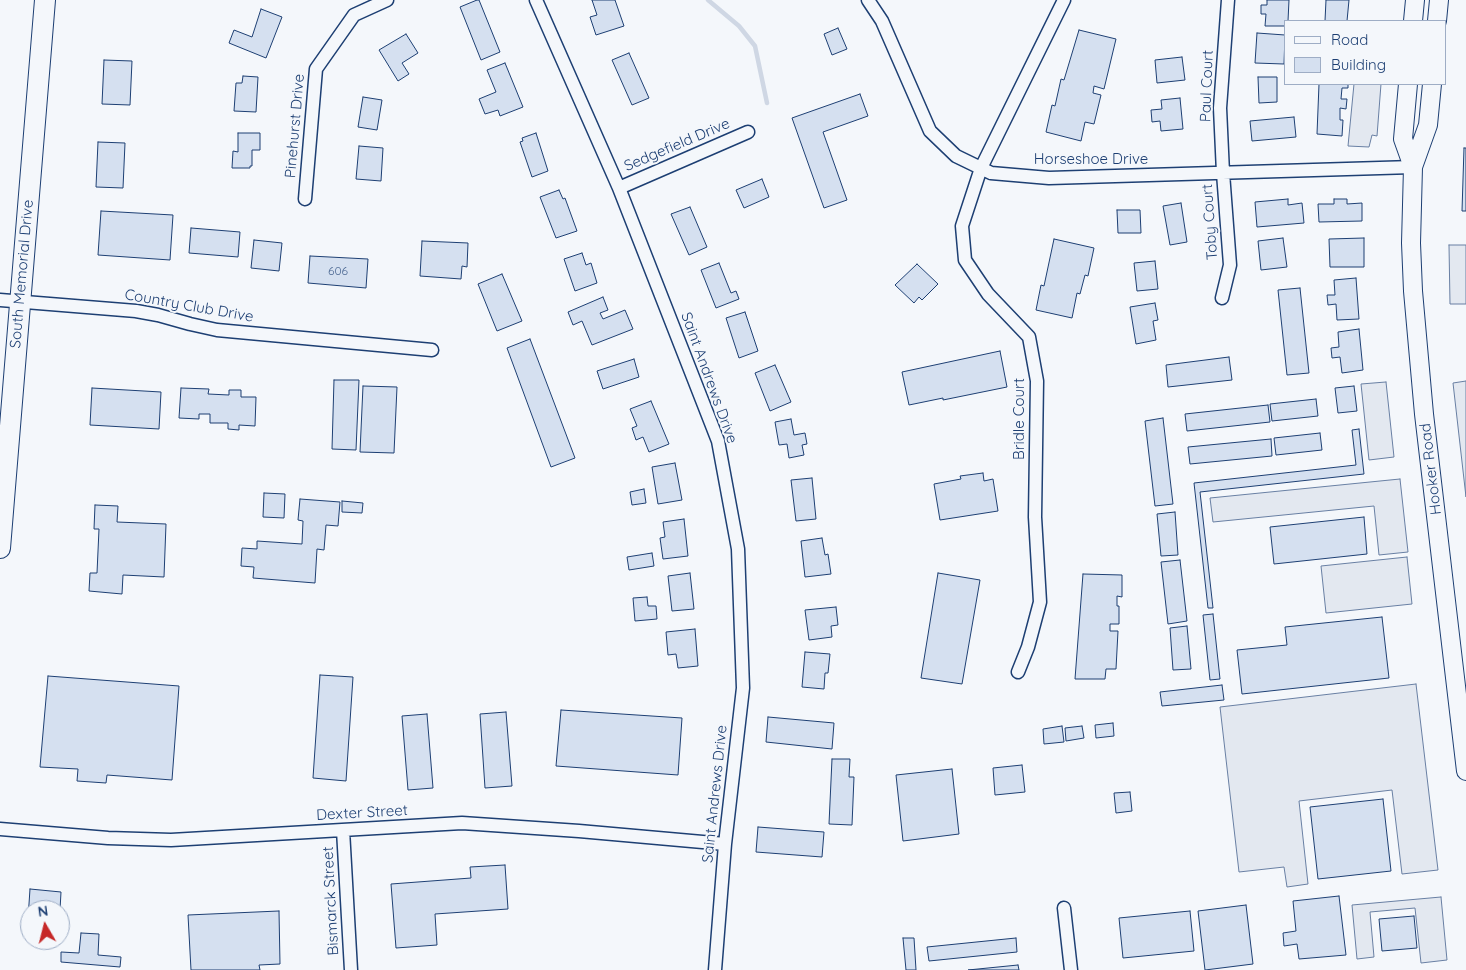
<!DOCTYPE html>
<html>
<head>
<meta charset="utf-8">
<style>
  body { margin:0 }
  #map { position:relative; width:1466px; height:970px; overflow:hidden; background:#f4f7fb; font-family:Quicksand,sans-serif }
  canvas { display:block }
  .legend { position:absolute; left:1284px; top:20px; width:162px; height:65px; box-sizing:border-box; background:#f4f7fb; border:1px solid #9eadc5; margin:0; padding:6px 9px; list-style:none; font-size:15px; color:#1d3f73 }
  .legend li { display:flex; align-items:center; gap:10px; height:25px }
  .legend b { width:25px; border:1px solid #9eadc5 }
  .north { position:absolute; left:20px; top:900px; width:50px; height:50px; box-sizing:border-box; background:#f4f7fb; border:1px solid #9eadc5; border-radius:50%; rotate:352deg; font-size:14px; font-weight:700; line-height:20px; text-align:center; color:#1d3f73 }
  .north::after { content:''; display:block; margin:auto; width:18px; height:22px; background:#c62828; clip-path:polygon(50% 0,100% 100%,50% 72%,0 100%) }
</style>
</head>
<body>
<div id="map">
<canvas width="1466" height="970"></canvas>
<ul class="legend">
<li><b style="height:6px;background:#f4f7fb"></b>Road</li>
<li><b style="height:14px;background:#d5e0f0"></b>Building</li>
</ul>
<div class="north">N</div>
</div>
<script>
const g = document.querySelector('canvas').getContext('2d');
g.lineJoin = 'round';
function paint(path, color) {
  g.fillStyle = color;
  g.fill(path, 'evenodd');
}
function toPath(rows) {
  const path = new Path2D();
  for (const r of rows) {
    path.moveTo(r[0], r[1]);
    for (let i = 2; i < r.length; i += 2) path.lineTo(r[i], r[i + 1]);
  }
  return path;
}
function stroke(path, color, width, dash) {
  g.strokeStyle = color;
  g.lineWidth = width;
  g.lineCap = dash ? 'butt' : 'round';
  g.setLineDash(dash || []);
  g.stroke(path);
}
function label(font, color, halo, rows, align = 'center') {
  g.font = font + ' Quicksand,sans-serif';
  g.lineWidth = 4;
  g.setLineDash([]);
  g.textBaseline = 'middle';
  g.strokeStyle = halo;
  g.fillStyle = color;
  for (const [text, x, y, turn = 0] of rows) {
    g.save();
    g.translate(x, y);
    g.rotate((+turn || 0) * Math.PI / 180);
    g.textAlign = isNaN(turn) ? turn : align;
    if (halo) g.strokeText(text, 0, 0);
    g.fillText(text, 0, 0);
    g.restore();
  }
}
const parking = toPath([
  [1354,84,1381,84,1377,136,1372,135,1369,147,1348,146,1354,84],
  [1449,245,1466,245,1466,304,1450,304,1449,245],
  [1466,381,1466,497,1453,383,1466,381],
  [1386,382,1394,457,1369,460,1361,384,1386,382],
  [1400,479,1408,552,1379,555,1374,506,1213,522,1210,498,1400,479],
  [1407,557,1412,604,1326,613,1321,566,1407,557],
  [1416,684,1438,870,1402,874,1392,790,1299,801,1308,884,1287,887,1284,867,1239,872,1220,707,1416,684],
  [1441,897,1447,960,1421,963,1415,908,1370,912,1374,957,1357,959,1352,905,1441,897]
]);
paint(parking, '#e3e8f0');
stroke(parking, '#687fa3', 1);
stroke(toPath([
  [708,0,739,26,755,46,767,103]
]), '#cfd7e4', 4.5);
const building = toPath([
  [477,0,479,0,500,52,481,60,460,7,477,0],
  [592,0,615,0,624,26,596,35,590,17,597,15,592,0],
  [1267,0,1289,0,1288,21,1285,21,1285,26,1265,26,1266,14,1261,14,1261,5,1267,5,1267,0],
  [1326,0,1349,0,1347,21,1325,21,1326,0],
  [261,9,282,17,266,58,229,43,234,30,252,37,261,9],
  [838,28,847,49,832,55,824,34,838,28],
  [1079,30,1116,39,1104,89,1094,86,1093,93,1101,95,1094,124,1085,122,1081,141,1046,132,1052,105,1055,106,1061,79,1064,80,1079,30],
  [1257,33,1285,35,1284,64,1255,63,1257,33],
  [406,34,418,53,402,63,409,74,398,81,379,50,406,34],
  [629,53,649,98,632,105,612,60,629,53],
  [1182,57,1185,80,1157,83,1155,60,1182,57],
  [104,60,132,61,130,105,102,104,104,60],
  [505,63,523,107,500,116,498,110,485,114,479,99,496,92,487,70,505,63],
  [243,76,258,77,256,112,234,111,236,83,242,83,243,76],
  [1258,77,1277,77,1277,102,1259,103,1258,77],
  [1319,84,1348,84,1348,88,1342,88,1341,99,1347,99,1346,109,1340,108,1340,120,1343,120,1342,136,1317,134,1319,84],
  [860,94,868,116,823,132,847,200,824,208,792,118,860,94],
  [363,97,382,100,377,130,358,127,363,97],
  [1180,98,1183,129,1161,131,1160,121,1152,122,1151,110,1162,109,1161,100,1180,98],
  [1294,117,1296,137,1252,141,1250,121,1294,117],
  [238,133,260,133,260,150,252,150,252,166,250,166,250,168,232,168,233,151,238,152,238,133],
  [536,133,548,171,532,177,520,142,523,141,522,138,536,133],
  [98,142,125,143,123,188,96,187,98,142],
  [359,146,383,148,381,181,356,179,359,146],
  [1464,148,1466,148,1466,211,1462,211,1464,148],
  [762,179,769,197,744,208,736,190,762,179],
  [559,190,563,199,565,198,577,231,556,238,540,197,559,190],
  [1288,199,1288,205,1302,203,1304,223,1257,227,1255,202,1288,199],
  [1334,199,1347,199,1347,204,1362,203,1362,221,1319,222,1318,204,1334,204,1334,199],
  [1181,203,1187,242,1170,245,1163,206,1181,203],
  [690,207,707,247,689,255,671,214,690,207],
  [1117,210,1140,210,1141,233,1118,233,1117,210],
  [101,211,173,215,170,260,98,255,101,211],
  [191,228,240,232,238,257,189,253,191,228],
  [1283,238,1287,267,1261,270,1258,241,1283,238],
  [1364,238,1364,267,1330,267,1329,239,1364,238],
  [1054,239,1094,248,1088,276,1085,275,1080,294,1077,293,1072,318,1036,310,1041,285,1044,286,1054,239],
  [254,240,282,243,279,271,251,268,254,240],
  [422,241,468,243,467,267,462,266,461,279,420,276,422,241],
  [582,253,586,265,591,263,597,283,575,291,564,259,582,253],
  [310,256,368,259,366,288,308,283,310,256],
  [1155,261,1158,289,1137,291,1134,263,1155,261],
  [719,263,731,293,736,291,739,299,716,308,701,270,719,263],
  [917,264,938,284,922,300,919,297,914,303,895,285,917,264],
  [502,274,522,321,497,331,478,284,502,274],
  [1356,278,1359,319,1337,320,1336,304,1328,305,1327,295,1335,295,1334,280,1356,278],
  [1300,288,1309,373,1287,375,1278,290,1300,288],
  [603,297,608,310,600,313,603,319,625,310,633,329,592,345,582,321,573,325,568,312,603,297],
  [1155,303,1158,320,1153,321,1156,340,1136,344,1130,307,1155,303],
  [745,312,758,351,739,358,726,318,745,312],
  [1359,329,1363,370,1342,373,1340,357,1332,358,1331,348,1339,347,1338,332,1359,329],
  [530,339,575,458,551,467,507,348,530,339],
  [1000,351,1007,387,943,400,943,398,909,405,902,372,1000,351],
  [1229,357,1232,380,1168,387,1166,365,1229,357],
  [634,359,639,377,603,389,597,371,634,359],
  [775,365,791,402,770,411,755,373,775,365],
  [334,380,359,380,356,450,332,449,334,380],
  [363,386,397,387,394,453,360,452,363,386],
  [1354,386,1357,411,1338,413,1335,388,1354,386],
  [92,388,161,392,159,429,90,425,92,388],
  [181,388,209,389,208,394,229,395,229,390,241,390,241,397,256,397,255,426,239,425,239,430,228,429,228,423,210,423,210,414,199,414,199,419,179,418,181,388],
  [1316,399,1318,416,1272,421,1270,404,1316,399],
  [651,401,669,444,649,452,643,437,636,440,632,428,637,426,630,409,651,401],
  [1268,405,1270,422,1187,431,1185,414,1268,405],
  [1163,418,1173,504,1155,506,1145,421,1163,418],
  [791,419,794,435,805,433,807,444,802,445,804,455,789,458,787,444,779,445,775,422,791,419],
  [1359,429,1364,474,1200,492,1213,608,1208,608,1194,483,1356,465,1352,430,1359,429],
  [1320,433,1322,450,1276,455,1274,438,1320,433],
  [1271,439,1272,456,1190,464,1188,447,1271,439],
  [675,463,682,500,658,504,652,467,675,463],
  [983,473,984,481,993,479,998,511,940,520,934,484,961,479,960,476,983,473],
  [812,478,816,519,796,521,791,480,812,478],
  [644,489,646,503,632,505,630,492,644,489],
  [264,493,285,494,284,518,263,517,264,493],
  [300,499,340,502,338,526,326,525,324,550,317,549,315,583,253,578,254,567,241,566,242,548,257,549,257,541,302,544,303,521,298,520,300,499],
  [342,501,363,503,362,513,342,512,342,501],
  [95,505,118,506,117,522,166,524,164,577,123,575,122,594,89,591,90,573,97,573,99,529,94,529,95,505],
  [1175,512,1178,555,1161,556,1157,514,1175,512],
  [1364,517,1367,554,1274,564,1270,527,1364,517],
  [684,519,688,556,663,559,660,538,665,537,663,522,684,519],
  [822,538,825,555,828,554,831,574,805,577,801,541,822,538],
  [652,553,654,566,629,570,627,557,652,553],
  [1180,560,1187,621,1168,624,1161,562,1180,560],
  [690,573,694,609,672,611,668,576,690,573],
  [938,573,980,580,962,684,921,678,938,573],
  [1083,574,1122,575,1122,597,1117,596,1117,606,1119,606,1119,624,1110,624,1110,631,1118,631,1116,669,1106,669,1105,679,1075,679,1083,574],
  [647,597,648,606,656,606,657,619,635,621,633,598,647,597],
  [836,607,838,625,831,626,832,637,809,640,805,610,836,607],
  [1213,614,1220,679,1210,680,1203,615,1213,614],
  [1382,617,1389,678,1242,694,1237,650,1287,645,1285,627,1382,617],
  [1187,626,1191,669,1173,670,1170,628,1187,626],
  [695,629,698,666,678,668,676,654,668,655,666,632,695,629],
  [805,652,830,654,828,673,825,673,824,689,802,687,805,652],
  [320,675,353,677,346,781,313,778,320,675],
  [48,676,179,686,172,780,107,775,106,783,77,781,78,769,40,767,48,676],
  [1222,685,1224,700,1162,706,1160,692,1222,685],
  [561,710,682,718,678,775,556,766,561,710],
  [506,712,512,786,485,788,480,714,506,712],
  [427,714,433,788,408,790,402,716,427,714],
  [768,717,834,723,832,749,766,742,768,717],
  [1113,723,1114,736,1096,738,1095,725,1113,723],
  [1062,726,1064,742,1044,744,1043,729,1062,726],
  [1082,726,1084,738,1066,741,1065,728,1082,726],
  [832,759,850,759,849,777,854,777,852,825,829,824,832,759],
  [1022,765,1025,792,995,795,993,768,1022,765],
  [952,769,959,834,903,841,896,775,952,769],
  [1130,792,1132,811,1116,813,1114,793,1130,792],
  [1383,799,1391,871,1318,879,1310,807,1383,799],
  [758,827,824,832,822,857,756,852,758,827],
  [505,865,508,909,435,914,437,945,396,948,391,884,471,878,470,867,505,865],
  [30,889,61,892,60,910,30,910,30,934,27,934,30,889],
  [1339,896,1346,955,1299,959,1297,944,1284,946,1283,933,1296,931,1293,901,1339,896],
  [1246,905,1253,964,1205,970,1198,911,1246,905],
  [279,911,280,964,259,965,260,970,191,970,188,915,279,911],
  [1190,911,1194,951,1123,958,1119,918,1190,911],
  [1414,916,1417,948,1382,951,1379,919,1414,916],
  [81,933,99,934,98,955,121,957,120,967,61,962,61,952,79,953,81,933],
  [903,938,914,938,916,970,906,970,903,938],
  [1016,938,1017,952,929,961,927,947,1016,938],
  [1018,965,1019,970,968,970,1018,965]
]);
paint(building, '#d5e0f0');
stroke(building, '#1d3f73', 1);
const street = toPath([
  [536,0,619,188,718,441,738,549,743,688,725,844,715,970],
  [868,0,882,21,930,131,956,156,991,173,1049,178,1413,167],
  [619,188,748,132],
  [305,199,316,69,354,15,387,0],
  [1222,298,1230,265,1223,173,1220,108,1228,0],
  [0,300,136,311,158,315,190,324,217,330,432,350],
  [1018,672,1028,647,1040,602,1035,517,1037,381,1029,337,988,294,965,260,962,226,981,168,1064,0],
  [0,829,108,838,171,840,462,823,579,831,725,844],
  [343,830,351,970],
  [1064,908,1071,970]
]);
const secondary = toPath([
  [1413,21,1415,0],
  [1437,21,1439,0],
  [1408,84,1403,139,1413,167],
  [1432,84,1428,125,1413,167,1411,243,1413,291,1424,414,1466,771]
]);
const primary = toPath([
  [0,548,45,0]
]);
stroke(street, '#1d3f73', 15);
stroke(secondary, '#1d3f73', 20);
stroke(primary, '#1d3f73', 22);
stroke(street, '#f4f7fb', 12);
stroke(secondary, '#f4f7fb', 18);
stroke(primary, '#f4f7fb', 20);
label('12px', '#4b6792', null, [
  ["606",338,271]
]);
label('15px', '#1d3f73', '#f4f7fb', [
  ["Paul Court",1207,86,-88],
  ["Pinehurst Drive",295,126,-85],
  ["Sedgefield Drive",677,145,-23],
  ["Horseshoe Drive",1091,159],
  ["Toby Court",1210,222,-94],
  ["South Memorial Drive",22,274,-85],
  ["Country Club Drive",189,306,10],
  ["Saint Andrews Drive",709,378,70],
  ["Bridle Court",1019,419,-90],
  ["Hooker Road",1431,469,-97],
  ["Saint Andrews Drive",715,794,-84],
  ["Dexter Street",362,813,-3],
  ["Bismarck Street",331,901,-93]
]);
</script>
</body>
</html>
